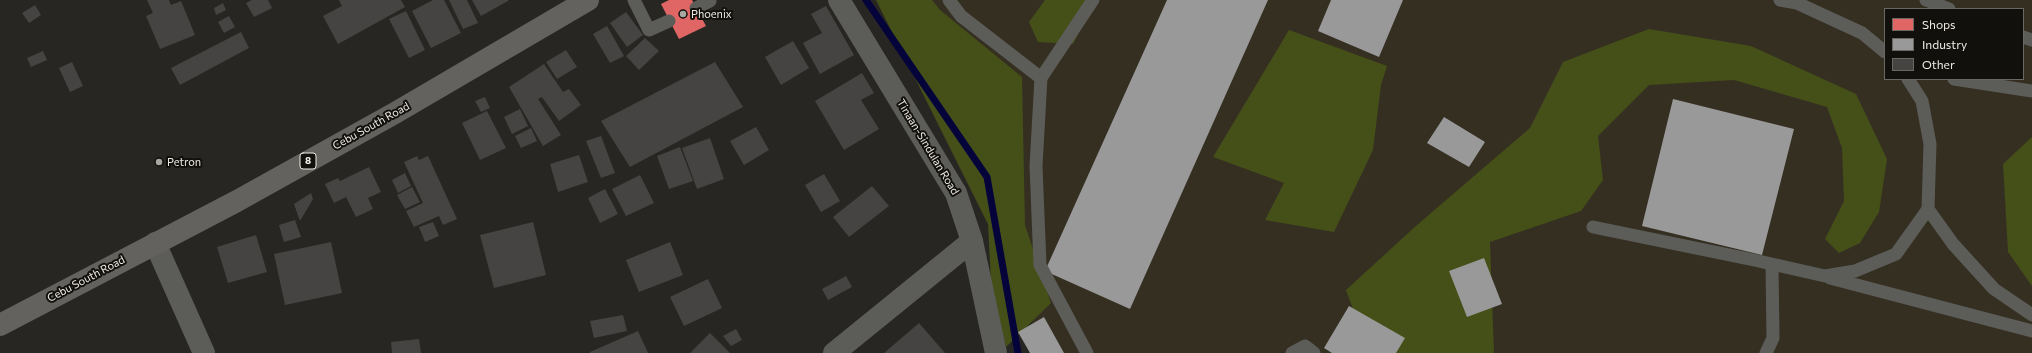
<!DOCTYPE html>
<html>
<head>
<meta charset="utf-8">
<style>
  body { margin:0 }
  #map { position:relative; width:2032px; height:353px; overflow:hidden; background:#282622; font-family:Commissioner,sans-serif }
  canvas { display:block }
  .legend { position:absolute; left:1884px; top:8px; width:140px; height:72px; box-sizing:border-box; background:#12100c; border:1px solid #6a6863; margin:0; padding:5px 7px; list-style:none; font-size:12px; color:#efece6 }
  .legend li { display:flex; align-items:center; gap:8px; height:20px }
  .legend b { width:20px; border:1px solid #6a6863 }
</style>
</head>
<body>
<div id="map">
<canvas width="2032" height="353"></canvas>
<ul class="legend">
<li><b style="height:11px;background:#e06666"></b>Shops</li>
<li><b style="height:11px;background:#999"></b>Industry</li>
<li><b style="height:11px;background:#454443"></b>Other</li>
</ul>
</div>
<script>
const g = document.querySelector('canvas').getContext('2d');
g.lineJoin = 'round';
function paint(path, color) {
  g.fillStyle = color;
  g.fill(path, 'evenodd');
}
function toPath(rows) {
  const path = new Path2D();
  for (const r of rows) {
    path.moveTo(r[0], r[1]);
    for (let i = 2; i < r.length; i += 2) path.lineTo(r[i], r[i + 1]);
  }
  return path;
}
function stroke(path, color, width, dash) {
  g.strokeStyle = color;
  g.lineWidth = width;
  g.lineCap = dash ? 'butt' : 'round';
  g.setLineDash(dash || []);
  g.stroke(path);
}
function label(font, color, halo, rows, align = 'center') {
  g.font = font + ' Commissioner,sans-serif';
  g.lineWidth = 4;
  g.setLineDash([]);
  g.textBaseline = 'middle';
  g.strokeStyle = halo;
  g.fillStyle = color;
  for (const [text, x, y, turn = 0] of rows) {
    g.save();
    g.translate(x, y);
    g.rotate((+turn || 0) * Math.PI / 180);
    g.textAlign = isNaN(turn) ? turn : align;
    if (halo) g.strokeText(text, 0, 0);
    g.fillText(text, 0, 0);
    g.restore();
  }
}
paint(toPath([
  [876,0,2032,0,2032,353,1044,353,1020,289],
  [1885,9,2023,9,2023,79,1885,79]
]), '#352f22');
paint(toPath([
  [876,0,932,0,940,10,1022,77,1025,225,1051,303,1006,347,991,282,988,224],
  [1045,0,1096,0,1073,44,1038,42,1029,22],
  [1649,29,1751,46,1856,94,1887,159,1879,212,1860,243,1839,253,1825,239,1844,201,1842,148,1827,107,1734,80,1649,85,1598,136,1603,180,1581,211,1490,242,1494,353,1369,353,1346,290,1417,225,1530,128,1563,62],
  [1289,30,1387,66,1381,85,1373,150,1334,232,1265,220,1284,183,1213,157],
  [2032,137,2032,286,2008,252,2003,164]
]), '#454f18');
paint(toPath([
  [669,0,692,0,706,26,679,39,661,4]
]), '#e06666');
paint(toPath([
  [1167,0,1268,0,1130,309,1045,271],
  [1331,0,1403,0,1379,57,1318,31],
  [1673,99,1794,129,1762,255,1642,226],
  [1444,117,1485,142,1469,167,1427,143],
  [1484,258,1502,304,1467,317,1449,271],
  [1349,306,1405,338,1396,353,1332,353,1324,348],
  [1044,317,1064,353,1030,353,1018,332]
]), '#999');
stroke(toPath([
  [866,0,987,177,1018,353]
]), '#04033a', 7);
paint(toPath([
  [147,0,169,0,171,5,181,1,195,35,160,49,146,16,153,13],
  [252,0,268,0,272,8,254,17,246,3],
  [339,0,401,0,405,7,338,44,323,16,342,6],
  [433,0,444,0,461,33,431,48,412,11],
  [449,0,467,0,478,23,463,29],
  [472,0,508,0,508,1,481,16],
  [223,3,226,10,216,15,214,8],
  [35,5,41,15,29,23,22,13],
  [826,6,854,55,820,74,803,43,822,33,811,14],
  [406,11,425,50,409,58,389,19],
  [626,12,643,35,627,47,610,23],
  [229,16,235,27,224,33,218,22],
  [607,26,624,56,610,63,593,34],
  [241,32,249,48,180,85,171,68],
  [645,38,659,51,639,70,626,56],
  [793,41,809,68,781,85,765,57],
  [566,50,577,67,557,79,546,62],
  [43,51,47,60,31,67,27,58],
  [72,62,83,86,70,92,59,68],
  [715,62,743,107,630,167,601,121],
  [544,64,563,92,569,89,581,105,559,121,542,97,538,99,561,135,543,146,509,87],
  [862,73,874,93,861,100,879,129,844,150,815,101],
  [485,97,490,108,481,112,475,101],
  [520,109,528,126,512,134,504,117],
  [487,111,506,148,480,160,462,123],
  [756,127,769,150,744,165,730,141],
  [531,128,537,141,521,148,515,136],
  [601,136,615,173,601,178,586,141],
  [710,138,724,179,697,189,682,148],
  [680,147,693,181,669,189,657,156],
  [579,155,588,182,558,192,550,164],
  [417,156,419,160,428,156,457,219,443,225,439,216,414,227,406,211,423,203,404,162],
  [369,167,381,192,368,198,373,209,356,217,346,197,334,203,325,184,338,178,340,181],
  [405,173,411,186,398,193,392,180],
  [824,174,840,201,821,212,805,185],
  [640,175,654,203,626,216,612,189],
  [872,186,889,206,849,237,833,217],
  [412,187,420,202,405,209,397,195],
  [605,189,618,214,600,223,588,198],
  [311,193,313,199,300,221,294,204],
  [295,220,301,237,284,242,279,225],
  [433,222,439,236,425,242,419,227],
  [533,222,546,275,494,288,480,235],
  [256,235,267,272,228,283,217,247],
  [331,242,342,293,285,305,274,254],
  [670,242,683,275,639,292,626,260],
  [846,276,852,287,828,300,822,289],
  [708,279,722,308,684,326,670,297],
  [623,315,627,331,594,338,590,321],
  [919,323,945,353,884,353],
  [736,329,742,340,731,346,723,336],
  [638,331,648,353,590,353,590,352],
  [710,333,730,353,690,353],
  [419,339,421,353,392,353,391,342]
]), '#454443');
stroke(toPath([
  [634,0,649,30,669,21],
  [949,0,961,16,1041,78],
  [1780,0,1797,3,1862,33,1885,52],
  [1926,0,1949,9],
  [696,8,710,1,709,0],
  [2023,37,2032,40],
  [1954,79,2032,91],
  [1928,209,1953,244,1994,289,2032,315],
  [1593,227,1754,260,1825,276,1855,271,1896,254,1928,209,1930,144,1922,101,1908,79],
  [1830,278,2032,331],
  [1087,353,1040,265,1036,166,1041,78,1093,0],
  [1292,353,1305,346,1314,353],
  [1766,353,1773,338,1772,264]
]), '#5c5c59', 13);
stroke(toPath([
  [839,0,956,193,972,241,996,353],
  [155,243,204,353],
  [834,353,972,241]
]), '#5c5c59', 22);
stroke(toPath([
  [0,325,237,201,395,113,588,0]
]), '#63625f', 22);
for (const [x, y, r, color] of [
  [683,14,4,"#a9a7a1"],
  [159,162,4,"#a9a7a1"]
]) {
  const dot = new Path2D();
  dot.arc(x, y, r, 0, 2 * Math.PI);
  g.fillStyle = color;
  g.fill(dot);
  stroke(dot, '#12100c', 1.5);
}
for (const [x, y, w] of [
  [308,161,16]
]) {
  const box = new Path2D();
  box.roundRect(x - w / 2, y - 8, w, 16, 3);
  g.fillStyle = '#12100c';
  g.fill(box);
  stroke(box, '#efece6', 1);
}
label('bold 10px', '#efece6', null, [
  ["8",308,161]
]);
label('11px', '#efece6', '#12100c', [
  ["Phoenix",691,14],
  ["Petron",167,162]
], 'left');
label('11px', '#efece6', '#12100c', [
  ["Cebu South Road",371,126,-29],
  ["Tinaan-Sindulan Road",928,147,59],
  ["Cebu South Road",86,279,-28]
]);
</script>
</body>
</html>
